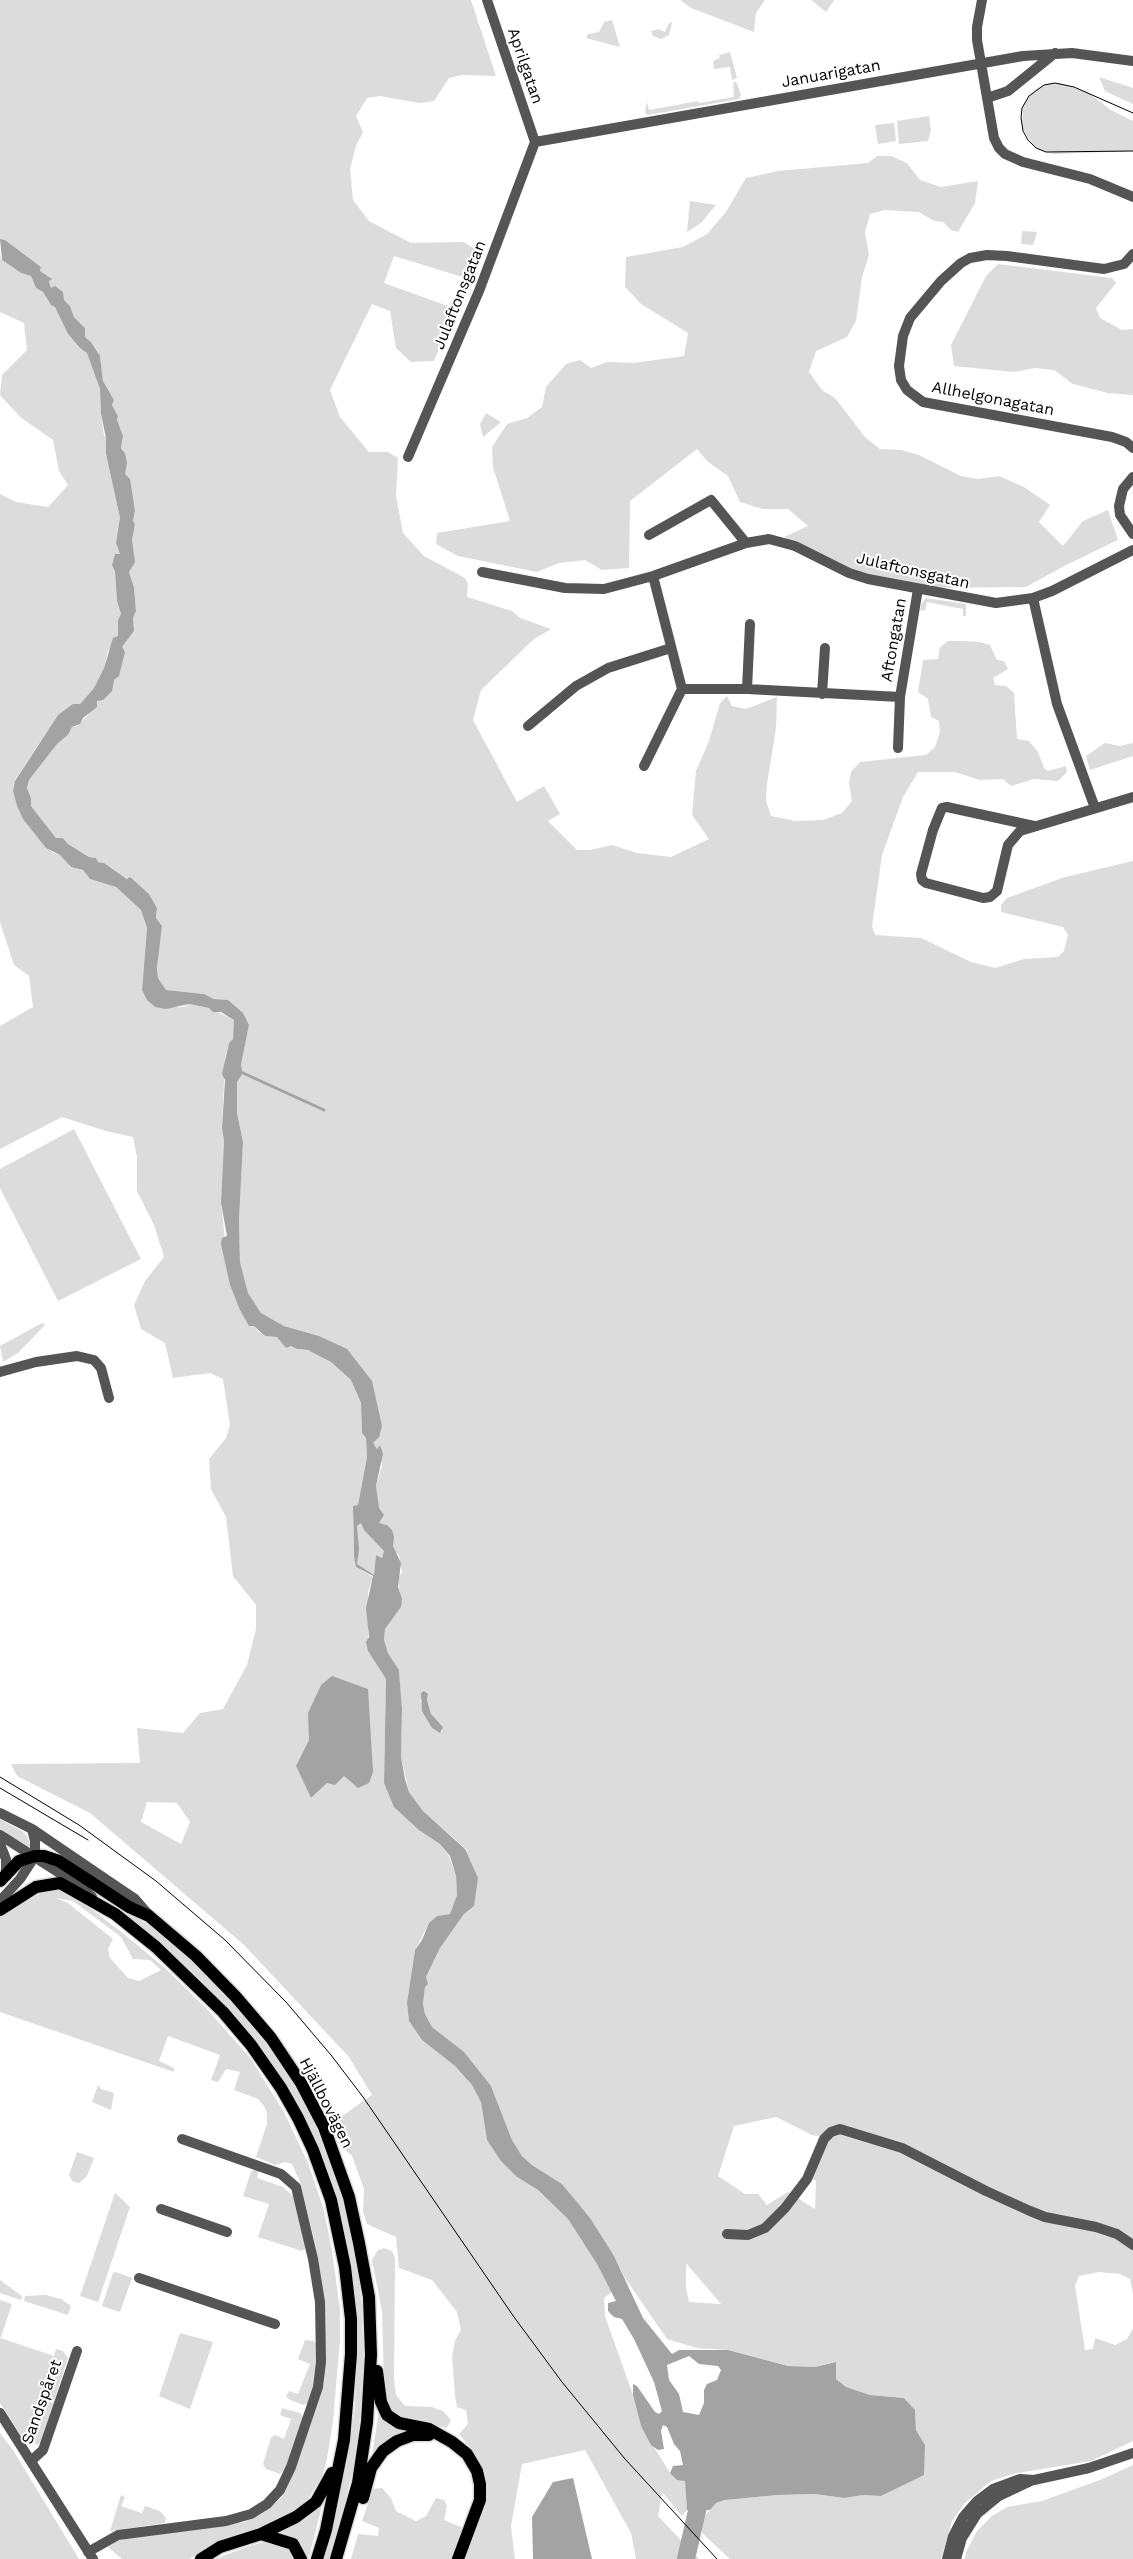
<!DOCTYPE html>
<html>
<head>
<meta charset="utf-8">
<style>
  body { margin:0 }
  canvas { display:block; background:#fff }
</style>
</head>
<body>
<canvas width="1133" height="2559"></canvas>
<script>
const g = document.querySelector('canvas').getContext('2d');
g.lineJoin = 'round';
function paint(path, color) {
  g.fillStyle = color;
  g.fill(path, 'evenodd');
}
function toPath(rows) {
  const path = new Path2D();
  for (const r of rows) {
    path.moveTo(r[0], r[1]);
    for (let i = 2; i < r.length; i += 2) path.lineTo(r[i], r[i + 1]);
  }
  return path;
}
function stroke(path, color, width, dash) {
  g.strokeStyle = color;
  g.lineWidth = width;
  g.lineCap = dash ? 'butt' : 'round';
  g.setLineDash(dash || []);
  g.stroke(path);
}
function label(font, color, halo, rows, align = 'center') {
  g.font = font + ' "Work Sans",sans-serif';
  g.lineWidth = 4;
  g.setLineDash([]);
  g.textBaseline = 'middle';
  g.strokeStyle = halo;
  g.fillStyle = color;
  for (const [text, x, y, turn = 0] of rows) {
    g.save();
    g.translate(x, y);
    g.rotate((+turn || 0) * Math.PI / 180);
    g.textAlign = isNaN(turn) ? turn : align;
    if (halo) g.strokeText(text, 0, 0);
    g.fillText(text, 0, 0);
    g.restore();
  }
}
paint(toPath([
  [0,0,471,0,496,76,462,75,449,78,434,101,419,103,380,96,367,98,356,116,363,132,356,146,350,169,353,200,369,221,411,243,464,242,476,250,466,278,394,256,384,283,456,309,434,361,411,362,396,348,390,311,372,304,330,390,340,417,369,452,388,452,398,458,396,496,403,533,424,556,465,578,468,584,467,597,512,611,520,618,551,629,534,639,481,690,473,720,517,802,544,786,560,814,548,821,577,850,590,850,612,845,637,853,671,857,709,839,692,815,696,771,709,741,720,703,727,696,732,706,746,709,777,697,776,728,767,784,766,801,771,816,796,821,823,820,842,813,852,801,849,783,851,772,860,762,926,755,935,747,940,732,939,721,931,717,928,699,918,692,923,660,938,659,940,647,948,641,961,641,979,642,990,645,997,660,1004,661,1008,669,993,678,995,685,1006,686,1014,693,1017,739,1029,741,1038,752,1044,768,1048,771,1066,766,1067,772,1058,781,1034,779,1011,786,1003,779,980,780,955,772,918,772,903,797,882,855,872,926,875,935,921,938,971,962,995,968,1024,959,1058,957,1064,951,1068,935,1063,927,1001,912,1001,905,1007,898,1065,877,1133,861,1133,2294,1130,2279,1120,2274,1099,2272,1079,2276,1075,2286,1085,2350,1093,2349,1095,2338,1115,2345,1127,2339,1133,2328,1133,2441,1091,2461,1017,2473,991,2481,964,2504,952,2521,941,2559,730,2559,702,2533,702,2519,716,2503,725,2500,777,2495,815,2494,844,2498,863,2495,881,2496,923,2475,925,2445,916,2430,915,2410,904,2398,870,2395,846,2387,836,2379,835,2362,815,2367,788,2366,729,2350,697,2348,667,2339,625,2278,614,2256,562,2184,532,2165,522,2156,512,2140,491,2086,432,2027,425,2014,423,2004,425,1987,428,1984,426,1977,440,1948,464,1914,474,1906,466,1849,423,1811,409,1792,401,1757,402,1709,399,1670,388,1653,384,1640,385,1629,401,1607,398,1579,402,1572,399,1555,395,1552,387,1525,378,1524,376,1486,382,1466,380,1445,377,1449,372,1443,382,1426,376,1403,319,1336,284,1326,261,1313,248,1293,240,1262,239,1221,243,1142,237,1113,237,1082,243,1073,241,1065,249,1025,228,1000,214,999,204,994,166,990,158,978,157,968,162,926,156,918,157,908,149,894,130,878,128,879,104,863,98,862,96,858,89,857,68,844,63,838,56,838,31,806,31,798,27,788,29,780,57,744,68,735,72,727,77,726,87,716,114,680,122,647,134,631,133,618,136,611,134,587,129,572,132,567,132,540,135,524,133,521,135,511,125,474,124,450,121,448,123,436,117,420,118,416,112,405,114,400,103,381,100,356,91,342,85,337,85,328,74,317,70,306,51,288,49,280,51,279,40,271,41,267,5,240,0,239],
  [428,1694,427,1700,431,1714,436,1722,442,1725,442,1732,420,1701],
  [776,2117,812,2135,824,2137,809,2177,816,2181,815,2209,788,2192,767,2205,758,2194,745,2194,718,2176,734,2126],
  [686,2263,721,2304,720,2304,689,2302,686,2288],
  [680,0,765,0,756,13,754,32,691,8],
  [811,0,834,0,826,12],
  [612,20,620,47,586,38,588,34,599,32,604,22],
  [672,22,669,35,661,39,653,36,651,31,658,29,665,32,669,23],
  [730,52,737,78,732,80,730,67,714,69,713,61,720,58,719,55],
  [1099,77,1133,88,1133,104,1105,91],
  [736,81,741,95,739,99,648,115,645,113,647,102,649,110,698,101,699,103,734,97,733,83],
  [1060,83,1089,93,1111,110,1133,121,1133,151,1054,154,1043,151,1034,146,1022,128,1023,105,1035,89,1047,84],
  [929,116,931,130,928,141,899,144,897,121],
  [894,123,896,141,878,144,875,125],
  [877,156,891,156,907,163,920,180,941,187,978,181,975,203,958,232,951,230,943,222,934,221,919,212,885,210,870,214,865,232,869,255,862,277,856,321,847,337,816,351,809,372,822,390,835,398,865,437,880,449,901,450,919,455,961,476,978,479,999,476,1024,487,1050,505,1039,522,1063,546,1083,521,1108,510,1118,540,1066,565,1026,587,919,588,847,571,784,537,808,526,788,509,763,509,740,502,728,476,708,462,697,449,630,501,629,568,602,570,585,560,559,563,537,572,458,556,436,544,437,533,510,521,493,467,492,447,507,424,527,418,542,407,546,387,566,364,580,360,591,368,607,362,634,363,684,356,688,333,641,304,625,287,626,257,683,247,707,234,726,212,746,178,778,171,868,163],
  [690,201,716,205,701,223,687,232],
  [1022,231,1037,232,1033,245,1021,244],
  [0,255,2,260,21,273,31,276,36,288,43,292,51,305,55,306,68,334,80,348,87,352,100,389,101,414,104,435,106,438,106,454,120,518,120,554,112,565,115,572,117,601,121,614,118,636,108,651,104,668,94,688,80,704,58,715,15,780,13,791,17,806,23,819,53,853,60,855,71,867,83,870,90,879,116,887,141,910,147,928,142,990,147,1000,155,1007,184,1007,189,1004,209,1008,235,1020,233,1039,229,1043,225,1058,222,1128,224,1141,221,1203,230,1285,239,1308,259,1332,265,1336,277,1337,297,1349,313,1351,331,1362,351,1380,361,1403,362,1433,366,1438,367,1457,358,1505,353,1515,354,1557,356,1567,373,1577,368,1592,368,1651,386,1679,384,1783,419,1829,440,1843,449,1856,456,1876,457,1895,450,1914,437,1916,429,1923,415,1950,407,2003,409,2021,422,2040,455,2066,472,2085,481,2101,487,2140,517,2177,538,2190,568,2219,597,2264,612,2292,604,2298,605,2316,633,2395,641,2426,670,2473,685,2481,687,2510,682,2516,662,2492,658,2516,699,2559,636,2559,631,2533,585,2450,522,2464,511,2526,515,2559,351,2559,358,2534,378,2536,379,2528,362,2521,373,2489,382,2488,391,2498,396,2511,416,2521,426,2516,436,2498,444,2500,447,2506,444,2520,468,2530,479,2502,473,2451,459,2434,468,2424,466,2410,457,2407,455,2396,452,2357,455,2341,461,2330,457,2312,432,2280,399,2268,396,2237,367,2224,363,2212,364,2189,352,2156,341,2146,338,2119,372,2095,349,2057,243,1944,90,1813,17,1776,11,1764,140,1763,137,1728,183,1733,200,1713,223,1709,247,1665,256,1629,256,1605,233,1576,226,1517,211,1489,209,1459,226,1438,230,1425,223,1379,210,1373,173,1378,165,1343,141,1329,134,1305,145,1281,164,1257,154,1225,137,1191,137,1157,133,1137,106,1131,62,1117,0,1149,0,1026,33,1007,29,976,14,965,0,922,0,494,16,502,48,507,68,485,59,471,53,440,20,417,0,395,2,375,27,350,24,323,0,312],
  [309,1740,327,1783,311,1798,296,1766],
  [147,1802,177,1803,190,1822,181,1844,141,1822],
  [998,264,1112,278,1116,283,1096,308,1100,318,1122,330,1133,329,1133,395,1108,393,1073,384,1054,370,1035,368,1014,372,954,366,951,345,986,276],
  [486,413,501,422,483,437,480,424],
  [926,598,966,604,966,616,963,616,963,609,927,602,925,611,920,610,922,603],
  [1105,743,1120,746,1133,743,1133,756,1090,770,1086,756],
  [74,1129,141,1259,58,1301,0,1188,0,1169],
  [42,1323,45,1325,18,1353,3,1362,0,1346],
  [361,1523,384,1551,382,1558,376,1555,374,1575,357,1565,357,1526],
  [0,1819,22,1831,27,1836,31,1847,27,1848,0,1831],
  [59,1888,75,1897,119,1930,165,1968,206,2008,251,2059,284,2112,308,2163,324,2210,332,2251,340,2309,340,2340,333,2421,327,2459,322,2477,304,2505,279,2521,224,2538,189,2559,122,2559,108,2547,117,2541,127,2538,244,2522,261,2514,280,2499,286,2490,301,2452,324,2383,325,2316,315,2243,300,2182,292,2164,285,2162,275,2165,256,2157,267,2124,267,2113,264,2106,258,2099,234,2090,240,2072,226,2069,218,2082,211,2080,220,2055,168,2036,159,2061,174,2068,174,2072,0,2012,0,1915,31,1894],
  [56,1898,73,1901,121,1937,133,1959,150,1960,161,1970,139,1981,128,1978,110,1958,108,1949,113,1939,68,1903],
  [126,1911,159,1932,191,1959,235,2005,270,2047,310,2112,340,2189,358,2270,362,2305,364,2375,356,2457,331,2559,323,2559,348,2456,355,2407,357,2348,349,2254,330,2180,317,2145,283,2080,262,2050,197,1977,124,1914],
  [98,2085,101,2089,114,2093,111,2110,92,2102],
  [77,2152,94,2158,87,2176,79,2183,72,2181,69,2175],
  [254,2170,259,2170,257,2178,283,2187,293,2196,306,2248,302,2251,258,2237,269,2204,243,2196,251,2172],
  [115,2193,130,2207,98,2302,80,2296],
  [384,2248,392,2251,395,2258,394,2379,396,2395,405,2406,432,2407,443,2411,451,2420,447,2428,398,2417,387,2406,384,2383,382,2312,372,2260,378,2250],
  [116,2272,132,2278,120,2312,102,2306,113,2273],
  [0,2280,22,2296,21,2300,0,2293],
  [46,2295,61,2299,71,2306,68,2315,24,2301,25,2296],
  [0,2300,12,2304,1,2337,0,2337],
  [180,2333,213,2342,190,2409,159,2396],
  [0,2338,54,2356,56,2349,63,2351,68,2358,41,2442,37,2445,30,2439,24,2440,0,2403],
  [305,2340,314,2341,317,2346,316,2376,308,2403,304,2405,290,2400,286,2396,289,2391,298,2394,310,2364,298,2359],
  [282,2408,300,2413,304,2418,287,2467,280,2474,266,2469,263,2464,271,2438,275,2435,284,2439,291,2419,280,2415],
  [379,2410,400,2428,406,2431,372,2457],
  [0,2433,13,2450,79,2559,0,2559],
  [1133,2465,1133,2559,965,2559,966,2552,977,2531,992,2516,1007,2507,1042,2501,1100,2480],
  [121,2495,125,2497,121,2506,142,2513,145,2506,160,2511,166,2518,165,2523,110,2531],
  [323,2502,309,2557,307,2558,295,2539,278,2532],
  [269,2541,287,2547,297,2559,215,2559,249,2546]
]), '#dcdcdc');
paint(toPath([
  [0,239,5,240,41,267,40,271,52,279,49,281,51,288,55,286,63,292,64,300,70,306,74,317,85,328,85,337,91,342,100,356,103,381,114,400,112,405,118,416,117,420,123,436,121,448,125,453,127,463,125,474,130,479,135,511,133,521,135,524,132,540,135,562,129,572,134,587,136,611,133,618,134,631,122,647,125,652,119,676,114,680,112,691,103,700,97,701,97,707,83,718,80,724,72,727,68,735,57,744,29,780,27,788,31,798,31,806,56,838,63,838,68,844,89,857,96,858,98,862,104,863,127,879,130,877,149,894,157,908,156,918,162,926,157,968,158,978,166,990,204,994,214,999,228,1000,243,1013,249,1025,241,1065,243,1073,237,1082,237,1113,243,1142,239,1221,240,1262,248,1293,261,1313,284,1326,319,1336,347,1349,372,1381,382,1426,379,1437,373,1443,377,1449,380,1445,383,1454,376,1486,379,1508,384,1515,379,1523,387,1525,392,1530,394,1537,393,1546,401,1563,398,1587,402,1599,401,1607,385,1629,384,1640,388,1653,399,1670,402,1709,401,1757,405,1779,409,1792,423,1811,465,1849,478,1878,474,1906,464,1914,440,1948,426,1977,428,1984,425,1987,423,2004,425,2014,432,2027,464,2052,491,2086,512,2140,522,2156,532,2165,562,2184,590,2218,614,2256,643,2318,672,2354,679,2350,728,2350,788,2366,815,2367,836,2362,836,2379,846,2387,870,2395,904,2398,915,2410,916,2430,925,2445,924,2475,881,2496,863,2495,844,2498,815,2494,777,2495,725,2500,716,2503,710,2510,687,2510,685,2481,677,2480,670,2473,673,2466,683,2465,680,2451,674,2444,667,2427,663,2425,661,2431,664,2449,658,2450,651,2445,641,2426,633,2395,633,2384,637,2386,655,2412,659,2414,662,2411,654,2382,634,2339,622,2319,614,2317,608,2311,608,2303,616,2301,597,2264,568,2219,538,2190,517,2177,501,2161,487,2140,481,2102,472,2085,455,2066,422,2040,409,2021,407,2003,415,1950,422,1940,429,1923,437,1916,450,1914,457,1895,456,1876,450,1856,440,1844,419,1830,394,1807,384,1783,386,1679,368,1651,366,1642,369,1637,366,1608,373,1576,356,1567,354,1557,353,1506,358,1505,367,1457,366,1438,362,1433,361,1403,351,1380,331,1362,308,1350,297,1349,291,1346,286,1348,277,1337,265,1336,254,1326,249,1326,239,1308,230,1285,221,1244,222,1238,227,1236,221,1203,224,1141,222,1128,225,1080,222,1074,229,1043,233,1039,234,1020,221,1012,213,1012,209,1008,189,1004,166,1009,155,1007,147,1000,142,990,147,928,141,910,116,887,90,879,83,870,71,867,60,855,46,848,23,819,17,806,13,791,15,781,58,715,73,704,80,704,94,688,104,668,113,638,118,636,118,620,121,614,117,601,115,572,112,565,115,554,120,554,116,543,120,518,106,454,106,438,101,414,100,389,87,353,80,348,68,334,55,307,51,305,43,292,36,288,31,276,21,273,2,260],
  [361,1523,364,1530,384,1551,382,1558,376,1555,374,1575,357,1564,359,1549,357,1526],
  [689,2356,699,2364,718,2366,721,2370,717,2380,707,2384,704,2390,704,2403,699,2415,683,2412,679,2394,669,2380,667,2365],
  [332,1676,368,1689,373,1772,369,1783,358,1788,344,1776,335,1785,327,1783,311,1798,296,1766,309,1740,308,1713,321,1685],
  [424,1691,428,1694,427,1700,431,1714,443,1727,440,1733,432,1728,422,1711,421,1693],
  [573,2478,592,2559,533,2559,532,2517,553,2482]
]), '#a3a3a3');
stroke(toPath([
  [243,1073,324,1110]
]), '#a3a3a3', 3);
stroke(toPath([
  [686,2559,702,2489]
]), '#a3a3a3', 18);
const major = toPath([
  [0,1881,19,1861,35,1856,44,1856,59,1861,129,1907,149,1916,196,1956,236,1997,271,2038,301,2083,324,2127,349,2197,359,2243,369,2297,371,2355,367,2422,358,2483,336,2559],
  [0,1910,36,1887,60,1883,115,1914,156,1947,223,2012,251,2045,281,2088,298,2118,313,2150,331,2200,345,2267,351,2319,351,2354,344,2440,326,2530,317,2559],
  [377,2371,381,2402,387,2415,399,2423,429,2429,452,2442,467,2454,477,2471,480,2484,480,2500,458,2559],
  [363,2498,371,2468,383,2451,397,2441,413,2435,429,2435],
  [261,2534,293,2544,301,2559],
  [201,2559,220,2547,261,2534,296,2517,316,2502,332,2473]
]);
stroke(major, '#dbdbdb', 15);
stroke(toPath([
  [487,0,535,142],
  [982,0,977,27,977,40,994,138,999,148,1005,154,1023,162,1090,179,1133,197],
  [987,98,1008,91,1055,53],
  [535,142,1023,56,1072,53,1133,61],
  [1133,254,1124,264,1104,269,1007,256,987,255,970,258,961,263,941,281,910,318,903,336,899,366,901,380,907,390,923,402,1112,437,1126,442,1133,448],
  [408,457,479,291,535,142],
  [1133,477,1123,489,1119,506,1120,515,1133,534],
  [649,535,711,500,746,543],
  [482,572,565,588,604,589,653,576,746,543,769,539,795,546,849,573,868,579,996,603,1033,598,1052,591,1133,550],
  [1033,598,1057,704,1095,808],
  [682,689,747,689,900,697,918,589],
  [747,689,750,624],
  [822,694,825,648],
  [528,726,576,686,608,668,671,648],
  [898,748,900,697],
  [644,766,682,689,653,576],
  [1034,826,947,807,942,808,933,830,921,874,922,880,926,883,983,898,990,897,997,891,1008,845,1020,831,1133,797],
  [0,1372,36,1362,77,1356,94,1360,101,1368,109,1398],
  [0,1813,32,1829,98,1874,135,1899,149,1915],
  [0,1835,80,1886,92,1897],
  [0,1844,6,1859,6,1876],
  [0,1901,20,1879,35,1856,35,1841,32,1829],
  [161,2209,227,2232],
  [727,2234,748,2235,765,2228,785,2208,807,2179,824,2139,831,2132,840,2129,902,2148,986,2191,1030,2211,1045,2217,1096,2227,1117,2234,1133,2245],
  [139,2278,275,2324],
  [0,2413,93,2559],
  [31,2461,43,2450,77,2351],
  [88,2552,118,2535,226,2521,251,2514,267,2504,280,2490,291,2467,318,2387,321,2362,320,2302,313,2259,296,2187,281,2174,182,2139],
  [947,2559,953,2536,963,2517,977,2501,993,2489,1020,2479,1034,2480,1089,2468,1133,2453],
  [956,2559,962,2538,977,2514,999,2496,1033,2480]
]), '#555', 10);
stroke(major, '#000', 12);
stroke(toPath([
  [1133,113,1074,87,1055,83,1044,85,1029,96,1022,108,1021,118,1023,131,1028,140,1036,148,1046,152,1133,151],
  [0,1777,79,1825,156,1881,225,1940,286,2002,331,2055,363,2097,514,2317,562,2382,625,2459,717,2559],
  [0,1788,88,1840]
]), '#000', 1);
label('16px', '#000', '#fff', [
  ["Aprilgatan",525,66,71],
  ["Januarigatan",831,74,-10],
  ["Julaftonsgatan",460,295,-68],
  ["Allhelgonagatan",993,399,11],
  ["Julaftonsgatan",913,571,13],
  ["Aftongatan",894,640,-80],
  ["Hjällbovägen",326,2103,63],
  ["Sandspåret",42,2402,-70]
]);
</script>
</body>
</html>
